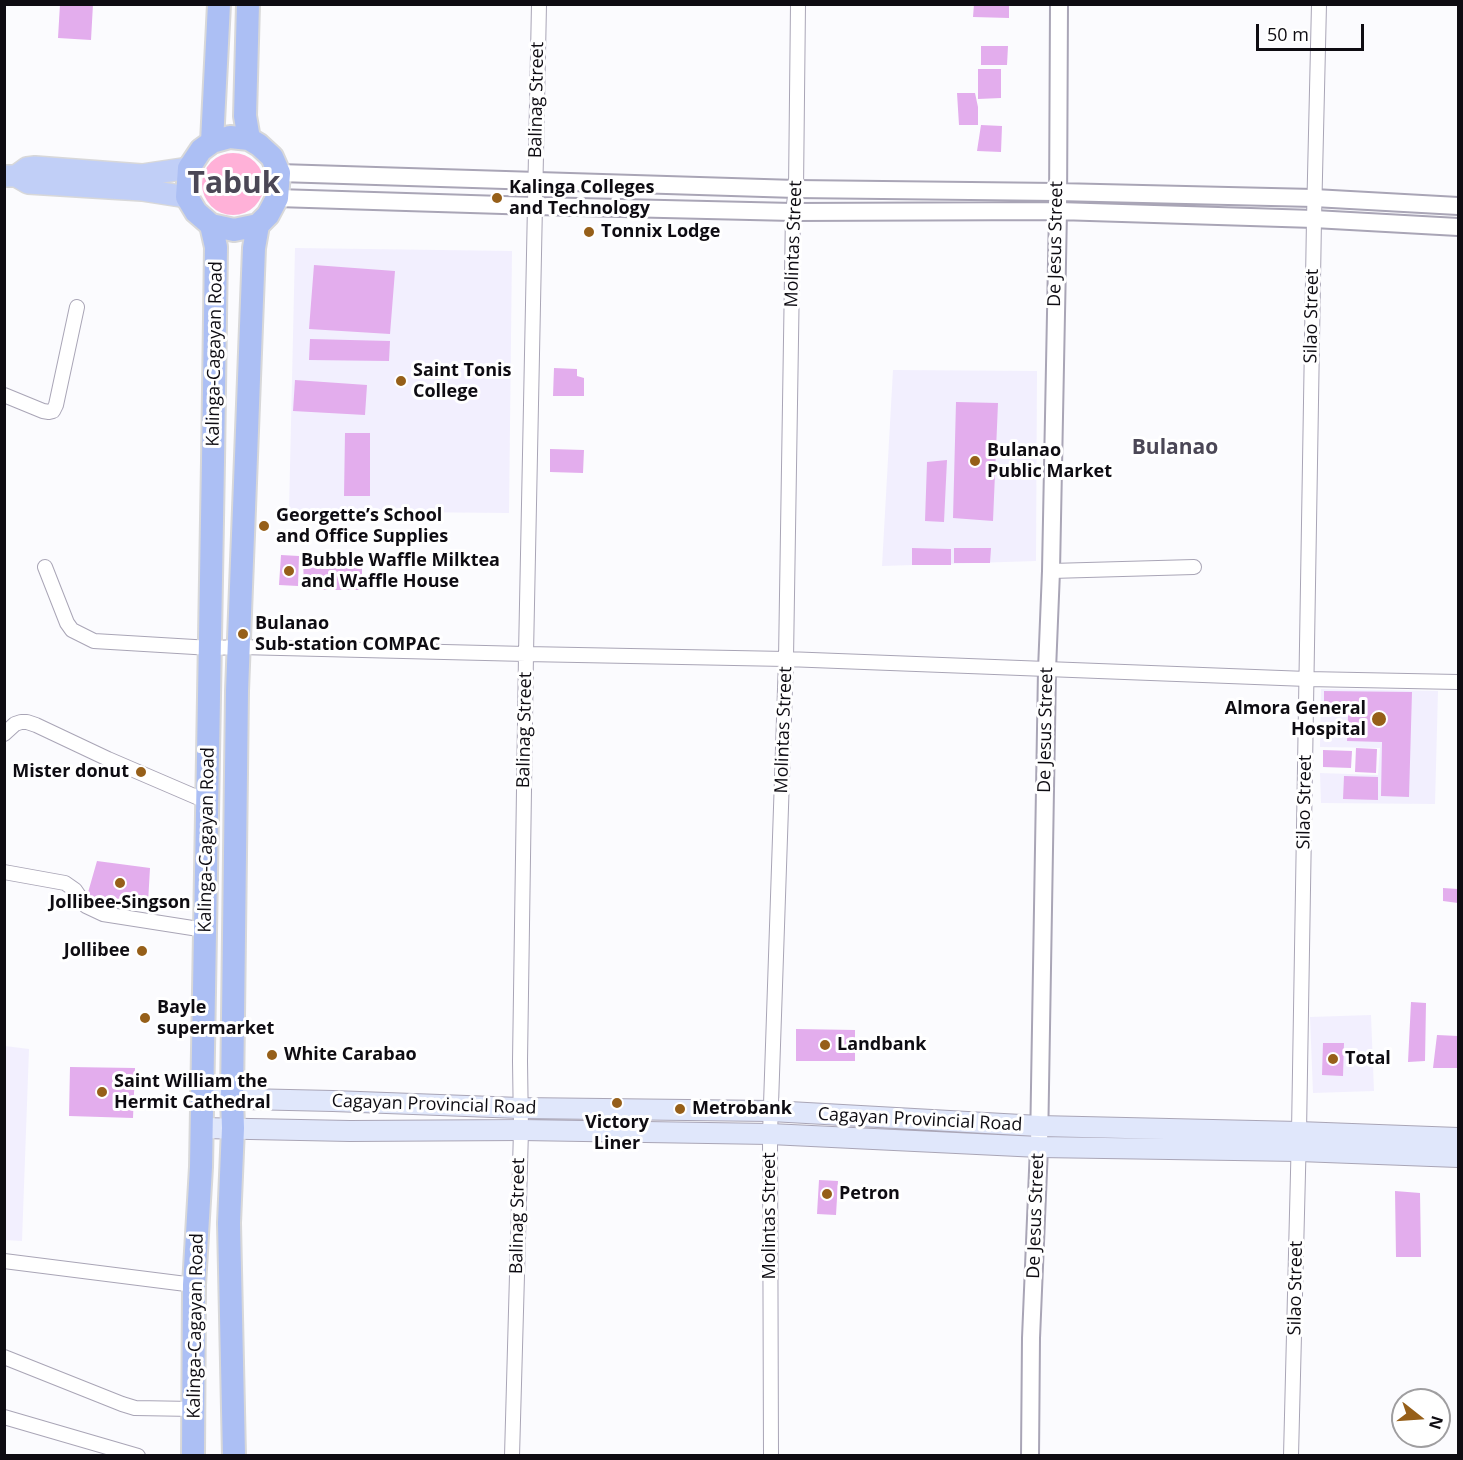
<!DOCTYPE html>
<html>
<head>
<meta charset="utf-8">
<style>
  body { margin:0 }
  #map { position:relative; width:1463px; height:1460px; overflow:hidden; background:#fbfbfe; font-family:"Open Sans",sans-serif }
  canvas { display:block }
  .frame { position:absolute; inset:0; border:6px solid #0e0c12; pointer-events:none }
  .north { position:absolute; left:1391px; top:1388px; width:60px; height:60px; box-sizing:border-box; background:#fff; border:2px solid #9f9ea0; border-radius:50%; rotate:107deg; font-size:16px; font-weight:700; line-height:24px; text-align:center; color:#0e0c12 }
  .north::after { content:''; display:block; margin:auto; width:21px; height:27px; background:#965f19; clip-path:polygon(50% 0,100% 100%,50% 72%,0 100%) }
  .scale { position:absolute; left:1256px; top:24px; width:108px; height:27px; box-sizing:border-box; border:3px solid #0e0c12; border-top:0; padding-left:8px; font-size:18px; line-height:21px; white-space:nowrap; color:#0e0c12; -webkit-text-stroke:4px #fff; paint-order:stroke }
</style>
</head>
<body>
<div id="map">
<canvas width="1463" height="1460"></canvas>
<div class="frame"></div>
<div class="north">N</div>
<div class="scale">50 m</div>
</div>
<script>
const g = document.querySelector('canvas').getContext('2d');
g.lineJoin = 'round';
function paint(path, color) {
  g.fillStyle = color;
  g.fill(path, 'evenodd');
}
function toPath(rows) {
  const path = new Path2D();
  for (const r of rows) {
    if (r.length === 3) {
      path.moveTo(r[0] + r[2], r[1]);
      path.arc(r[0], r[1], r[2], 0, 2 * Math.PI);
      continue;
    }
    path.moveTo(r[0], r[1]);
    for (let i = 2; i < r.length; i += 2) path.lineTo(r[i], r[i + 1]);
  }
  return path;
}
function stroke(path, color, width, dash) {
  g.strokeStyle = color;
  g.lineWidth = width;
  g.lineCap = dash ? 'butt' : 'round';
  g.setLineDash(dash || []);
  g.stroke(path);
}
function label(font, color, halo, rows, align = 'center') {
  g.font = font + ' "Open Sans",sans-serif';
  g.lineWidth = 6;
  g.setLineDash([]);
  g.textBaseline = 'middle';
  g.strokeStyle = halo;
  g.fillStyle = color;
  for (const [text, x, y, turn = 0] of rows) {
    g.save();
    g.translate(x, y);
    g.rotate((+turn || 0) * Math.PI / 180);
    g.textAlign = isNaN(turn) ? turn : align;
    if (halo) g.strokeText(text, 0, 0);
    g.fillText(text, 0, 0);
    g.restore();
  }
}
paint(toPath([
  [295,248,512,251,509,513,289,511],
  [893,370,1037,371,1036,561,882,566],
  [1321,689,1438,691,1435,804,1321,803,1320,773,1378,775,1380,748,1320,747],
  [1371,1015,1374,1091,1313,1093,1310,1017],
  [5,1046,29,1049,22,1241,5,1240]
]), '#f2effe');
paint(toPath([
  [233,184,31]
]), '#ffb1d8');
paint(toPath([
  [60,4,93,4,91,40,58,38],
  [974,4,1009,4,1009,18,973,17],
  [981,46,1008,46,1007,65,981,65],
  [978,69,1001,69,1001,98,978,99],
  [957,93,975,93,978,107,978,125,959,125],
  [981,125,1002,126,1001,152,977,151],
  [314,265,395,271,390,334,309,329],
  [310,339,390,341,389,361,309,360],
  [554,368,577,369,577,376,584,378,584,396,553,396],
  [295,380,367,385,365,415,293,411],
  [956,402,998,403,993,521,953,518],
  [345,433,370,433,370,496,344,496],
  [550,449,584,450,583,473,550,472],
  [947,460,944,522,925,521,927,462],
  [912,548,951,549,951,565,912,565],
  [954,548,991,548,990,563,954,563],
  [281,555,299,556,298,586,279,585],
  [362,556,362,590,304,590,303,557],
  [1324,691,1412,692,1409,797,1381,796,1382,742,1347,741,1348,716,1324,716],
  [1356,748,1377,749,1376,773,1355,772],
  [1323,750,1352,751,1351,768,1323,767],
  [1344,776,1378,777,1378,800,1343,799],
  [97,861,150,868,148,903,87,896],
  [1443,888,1458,889,1458,903,1443,901],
  [1411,1002,1426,1003,1425,1061,1408,1062],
  [796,1029,855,1030,855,1061,796,1061],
  [1437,1035,1458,1036,1458,1068,1433,1068],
  [1323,1043,1344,1043,1343,1076,1322,1075],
  [70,1067,135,1068,133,1118,69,1116],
  [819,1180,838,1181,836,1215,817,1214],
  [1395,1191,1420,1193,1421,1257,1396,1257]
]), '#e3aded');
const minor = toPath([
  [4,395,43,411,49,412,53,411,56,405,77,307],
  [45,567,67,623,72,630,94,641,211,648,240,647,526,654,786,659,1307,679,1458,682],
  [1051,571,1194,567],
  [4,734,15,724,21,722,27,722,36,725,108,759,208,802],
  [4,872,65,883,75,890,86,906,103,914,205,930],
  [4,1261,194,1285],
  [4,1357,122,1404,135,1408,194,1409],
  [4,1417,138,1456],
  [512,1456,521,1130,520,1061,526,654,539,4],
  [771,1456,770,1134,786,659,793,212,796,189,798,4],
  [1291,1456,1299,1132,1314,219,1319,4]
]);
const tertiary = toPath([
  [279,173,796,189,1057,192,1314,198,1458,206],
  [277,198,535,206,793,212,1058,211,1314,219,1458,227],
  [1030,1456,1031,1338,1039,1147,1047,670,1051,571,1058,211,1059,4]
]);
const secondary = toPath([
  [201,1098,333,1101,520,1108,771,1111,1039,1126,1299,1132,1458,1138],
  [201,1128,350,1131,521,1130,770,1134,1039,1147,1299,1151,1458,1157]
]);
const primary = toPath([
  [4,176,16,176,28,183,142,190,187,197],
  [16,176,27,168,35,167,142,175,189,168]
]);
const trunk = toPath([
  [248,4,245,116,249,139],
  [230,137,249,139,259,145,272,157,279,173,277,198,268,215,258,225,234,230,211,225,196,212,187,197,189,168,201,150,212,142,230,137],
  [212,142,219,4],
  [193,1456,194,1285,201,1167,213,461,216,247,211,225],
  [234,1456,229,1223,233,1128,232,1098,237,691,254,248,258,225]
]);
stroke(minor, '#a9a5b6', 16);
stroke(tertiary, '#a9a5b6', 20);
stroke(secondary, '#a9a5b6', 22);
stroke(primary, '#d8d8d9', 24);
stroke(trunk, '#d8d8d9', 26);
stroke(minor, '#fff', 14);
stroke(tertiary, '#fff', 16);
stroke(secondary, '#e0e7fb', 20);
stroke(primary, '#c1cff7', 21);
stroke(trunk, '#acbff4', 22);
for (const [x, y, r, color] of [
  [497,198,6,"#965f19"],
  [589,232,6,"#965f19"],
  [401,381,6,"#965f19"],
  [975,461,6,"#965f19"],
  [264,526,6,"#965f19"],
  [289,571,6,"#965f19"],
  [243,634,6,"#965f19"],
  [1379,719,8,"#965f19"],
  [141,772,6,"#965f19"],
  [120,883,6,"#965f19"],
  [142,951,6,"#965f19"],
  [145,1018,6,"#965f19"],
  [825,1045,6,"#965f19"],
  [272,1055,6,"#965f19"],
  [1333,1059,6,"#965f19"],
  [102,1092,6,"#965f19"],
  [617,1103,6,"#965f19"],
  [680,1109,6,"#965f19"],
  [827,1194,6,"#965f19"]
]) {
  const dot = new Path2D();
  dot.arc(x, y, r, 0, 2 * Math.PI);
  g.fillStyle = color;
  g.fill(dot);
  stroke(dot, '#fff', 2);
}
label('18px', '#0e0c12', '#fff', [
  ["Balinag Street",537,100,-89],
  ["Molintas Street",794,244,-88],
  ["De Jesus Street",1056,244,-89],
  ["Silao Street",1312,316,-89],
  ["Kalinga-Cagayan Road",215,354,-89],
  ["Balinag Street",525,730,-89],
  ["Molintas Street",784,730,-88],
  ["De Jesus Street",1046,730,-89],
  ["Silao Street",1305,802,-89],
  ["Kalinga-Cagayan Road",207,840,-89],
  ["Cagayan Provincial Road",434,1105,2],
  ["Cagayan Provincial Road",920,1120,3],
  ["Balinag Street",518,1216,-89],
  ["Molintas Street",770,1216,-90],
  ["De Jesus Street",1036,1216,-88],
  ["Silao Street",1296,1288,-89],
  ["Kalinga-Cagayan Road",196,1326,-89]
]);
label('bold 18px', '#0e0c12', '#fff', [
  ["Kalinga Colleges",509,188],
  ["and Technology",509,209],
  ["Tonnix Lodge",601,232],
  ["Saint Tonis",413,371],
  ["College",413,392],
  ["Bulanao",987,451],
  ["Public Market",987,472],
  ["Georgette’s School",276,516],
  ["and Office Supplies",276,537],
  ["Bubble Waffle Milktea",301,561],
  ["and Waffle House",301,582],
  ["Bulanao",255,624],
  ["Sub-station COMPAC",255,645],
  ["Almora General",1366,709,"right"],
  ["Hospital",1366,730,"right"],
  ["Mister donut",129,772,"right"],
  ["Jollibee-Singson",120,903,"center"],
  ["Jollibee",130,951,"right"],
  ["Bayle",157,1008],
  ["supermarket",157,1029],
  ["Landbank",837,1045],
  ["White Carabao",284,1055],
  ["Total",1345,1059],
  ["Saint William the",114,1082],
  ["Hermit Cathedral",114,1103],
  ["Metrobank",692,1109],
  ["Victory",617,1123,"center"],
  ["Liner",617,1144,"center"],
  ["Petron",839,1194]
], 'left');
label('bold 21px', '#4b4756', '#fff', [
  ["Bulanao",1175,448]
]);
label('bold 30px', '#4b4756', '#fff', [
  ["Tabuk",234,184]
]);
</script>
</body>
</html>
